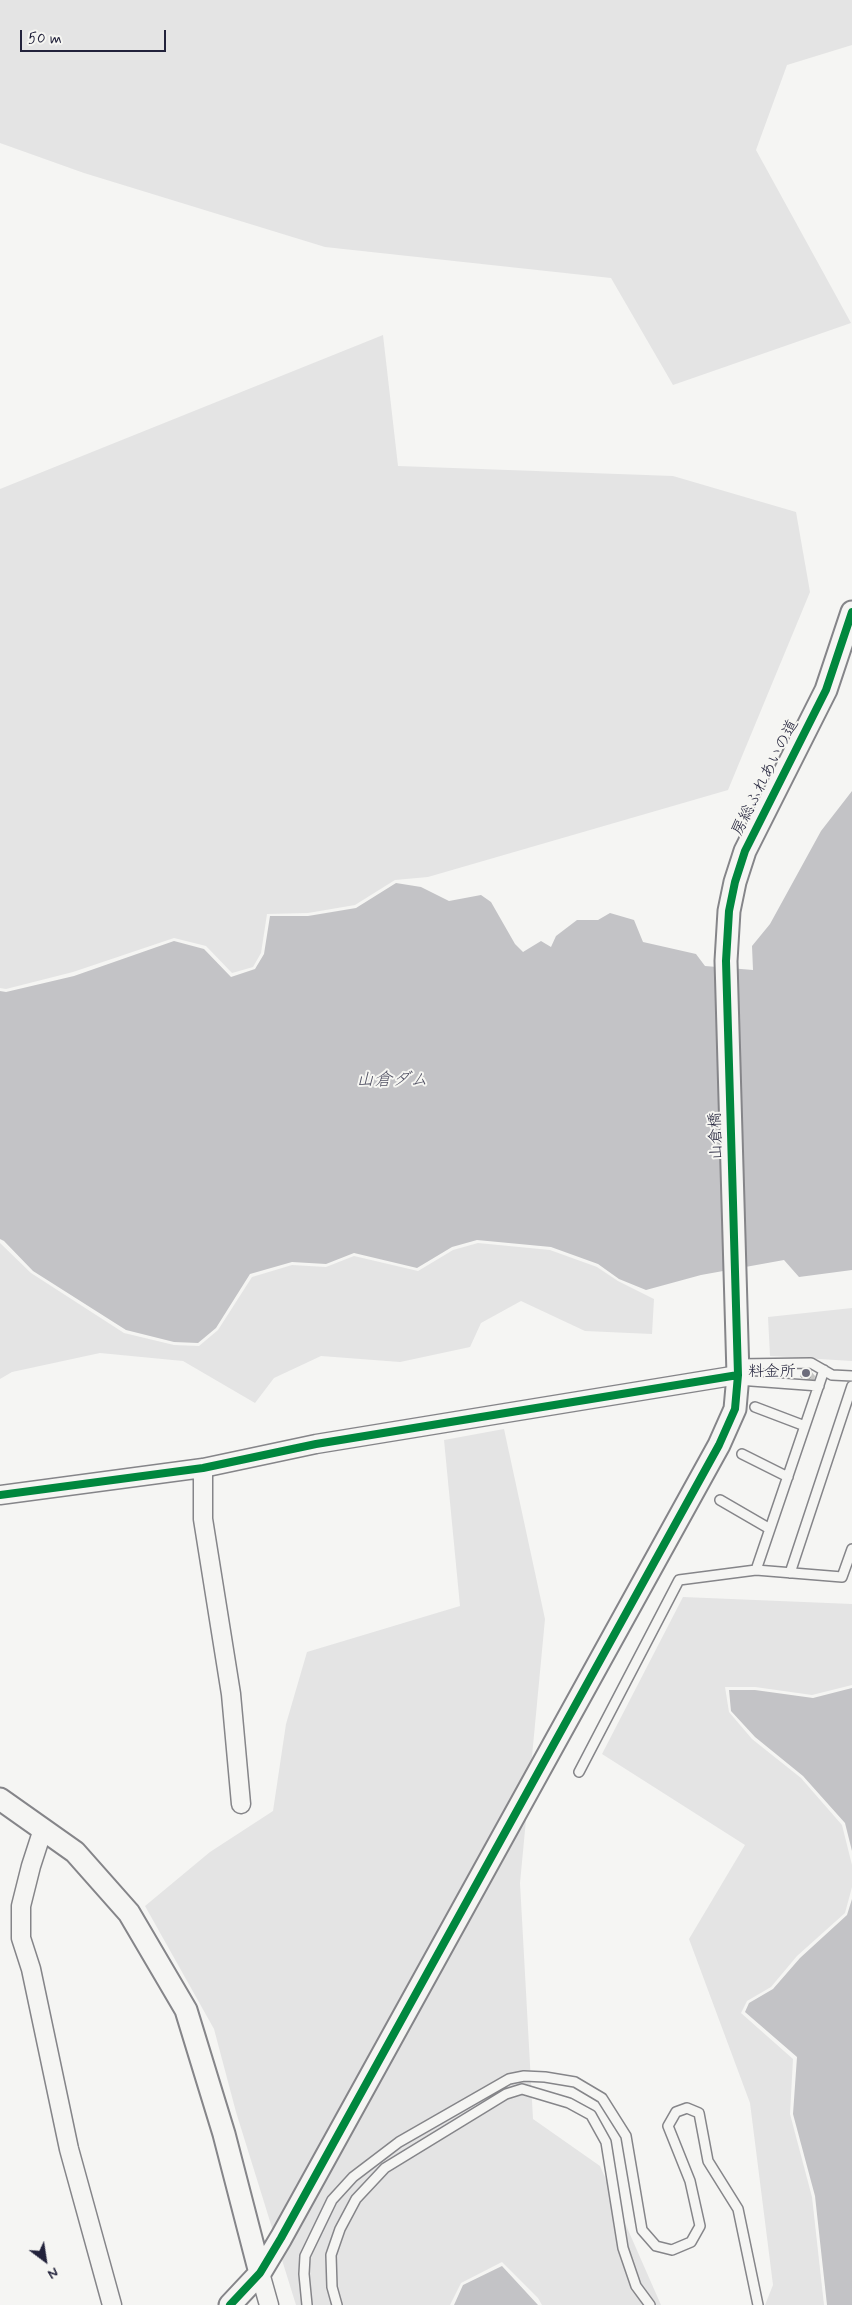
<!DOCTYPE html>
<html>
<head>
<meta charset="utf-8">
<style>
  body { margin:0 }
  #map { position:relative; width:852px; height:2305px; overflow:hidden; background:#f5f5f3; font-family:Mynerve,sans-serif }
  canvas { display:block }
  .north { position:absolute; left:20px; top:2235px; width:50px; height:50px; -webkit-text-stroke:4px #f6f6f2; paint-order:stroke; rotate:149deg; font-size:14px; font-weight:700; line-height:20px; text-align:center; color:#22223b }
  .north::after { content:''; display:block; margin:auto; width:18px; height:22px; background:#22223b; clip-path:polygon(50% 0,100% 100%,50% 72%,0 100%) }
  .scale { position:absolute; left:20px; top:30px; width:146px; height:22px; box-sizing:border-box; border:2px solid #22223b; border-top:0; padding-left:6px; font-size:15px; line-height:18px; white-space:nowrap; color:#22223b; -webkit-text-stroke:4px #f6f6f2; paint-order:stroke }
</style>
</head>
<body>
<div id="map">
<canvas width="852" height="2305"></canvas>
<div class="north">N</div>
<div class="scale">50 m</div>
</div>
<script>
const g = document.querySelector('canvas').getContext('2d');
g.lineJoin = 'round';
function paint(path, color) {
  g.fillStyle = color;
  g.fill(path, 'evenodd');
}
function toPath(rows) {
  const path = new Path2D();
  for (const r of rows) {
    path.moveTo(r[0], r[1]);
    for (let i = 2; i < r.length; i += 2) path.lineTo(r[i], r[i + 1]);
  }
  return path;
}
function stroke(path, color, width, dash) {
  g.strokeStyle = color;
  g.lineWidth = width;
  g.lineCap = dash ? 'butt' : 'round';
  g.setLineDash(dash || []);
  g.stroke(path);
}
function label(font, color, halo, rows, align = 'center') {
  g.font = font + ' Mynerve,"Klee One",sans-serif';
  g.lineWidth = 4;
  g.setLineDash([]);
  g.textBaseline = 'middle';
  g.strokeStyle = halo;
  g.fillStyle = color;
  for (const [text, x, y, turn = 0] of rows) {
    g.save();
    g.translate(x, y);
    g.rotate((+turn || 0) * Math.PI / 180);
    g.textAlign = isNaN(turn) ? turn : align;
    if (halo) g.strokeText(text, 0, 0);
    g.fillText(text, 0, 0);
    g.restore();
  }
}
paint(toPath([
  [0,0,852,0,852,45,787,65,756,150,851,323,673,385,611,278,325,247,84,173,0,143],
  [383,335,398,466,673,476,796,512,810,592,728,790,428,877,395,880,355,905,308,913,267,914,261,953,253,967,232,973,206,946,174,938,73,972,6,989,0,988,0,489],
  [0,1243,31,1273,124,1333,174,1345,199,1346,218,1330,252,1277,292,1265,326,1267,354,1256,418,1271,453,1250,478,1243,550,1250,597,1267,618,1281,654,1299,652,1334,585,1331,521,1301,481,1323,470,1347,400,1362,321,1356,274,1378,255,1403,183,1361,100,1353,12,1372,0,1379],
  [852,1308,852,1361,770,1356,768,1317],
  [504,1429,545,1619,520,1883,533,2119,600,2166,661,2305,542,2305,538,2298,502,2262,461,2283,450,2305,296,2305,236,2112,214,2029,145,1906,210,1852,273,1811,286,1724,307,1652,460,1606,444,1440],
  [683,1597,852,1604,852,1685,812,1695,755,1687,725,1687,729,1712,752,1739,801,1778,842,1825,852,1865,852,1887,845,1913,797,1956,771,1987,747,2001,741,2013,793,2059,790,2114,812,2197,824,2305,765,2305,773,2285,750,2103,689,1939,745,1845,602,1754]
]), '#e4e4e4');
paint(toPath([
  [852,791,852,1270,799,1277,784,1260,701,1275,646,1290,619,1279,598,1264,551,1247,477,1240,452,1247,417,1268,354,1253,326,1264,292,1262,250,1274,216,1328,198,1343,174,1342,126,1330,33,1271,4,1241,0,1239,0,991,6,992,74,976,174,941,204,949,231,977,255,969,264,954,270,916,308,916,356,908,396,883,421,887,449,901,481,895,491,902,515,944,523,952,541,941,551,947,556,936,577,920,598,920,610,913,634,920,643,942,696,954,705,966,753,970,752,946,770,924,821,831],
  [852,1688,852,1851,845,1823,803,1776,755,1737,731,1711,729,1690,755,1690,813,1698],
  [852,1899,852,2305,827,2305,815,2196,793,2114,797,2057,745,2012,749,2003,773,1989,800,1958,847,1915],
  [502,2266,538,2305,454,2305,463,2285]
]), '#c3c3c6');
paint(toPath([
  [811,1371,815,1376,814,1382,806,1381,802,1376]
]), '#0003');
const building = toPath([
  [802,1369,811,1370,810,1378,801,1377,802,1369]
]);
paint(building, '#dadad9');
stroke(building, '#858589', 1);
const service = toPath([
  [738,1364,811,1363,832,1375,852,1376],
  [824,1370,756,1570,842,1577,852,1549],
  [738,1380,819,1386],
  [755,1407,805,1426],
  [742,1454,788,1477],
  [720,1500,770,1529],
  [790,1573,852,1386],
  [579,1772,679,1580,756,1570],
  [307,2305,304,2274,305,2256,332,2200,353,2177,399,2142,509,2079,524,2076,545,2077,575,2082,602,2098,626,2136,642,2230,656,2246,672,2250,691,2242,700,2226,690,2181,668,2126,676,2112,687,2108,699,2113,708,2161,738,2209,758,2305],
  [337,2305,332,2287,331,2255,340,2229,356,2199,385,2168,506,2094,522,2089,569,2103,591,2115,606,2142,623,2248,636,2286,650,2305]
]);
const minor = toPath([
  [203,1468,203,1519,231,1694,241,1804],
  [0,1495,203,1468,316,1444,738,1375],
  [43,1829,31,1866,21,1906,21,1938,31,1969,69,2149,112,2305],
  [260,2273,269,2305]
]);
const tertiary = toPath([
  [0,1799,75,1852,129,1913,186,2010,224,2134,260,2273],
  [230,2305,260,2273,281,2238,719,1445,735,1409,738,1375,726,961,729,911,735,882,745,851,826,690,852,612]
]);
stroke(service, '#858589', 12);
stroke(minor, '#858589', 21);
stroke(tertiary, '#858589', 25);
stroke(service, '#f5f5f3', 9);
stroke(minor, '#f5f5f3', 18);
stroke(tertiary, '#f5f5f3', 21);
stroke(toPath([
  [0,1495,203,1468,316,1444,738,1375],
  [230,2305,260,2273,281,2238,719,1445,735,1409,738,1375,726,961,729,911,735,882,745,851,826,690,852,612]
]), '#00873e', 8);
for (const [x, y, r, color] of [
  [806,1373,5,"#6c6c7b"]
]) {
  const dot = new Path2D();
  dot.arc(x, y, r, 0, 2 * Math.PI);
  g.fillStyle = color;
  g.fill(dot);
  stroke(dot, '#f6f6f2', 2);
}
label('16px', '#22223b', '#f6f6f2', [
  ["房総ふれあいの道",766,778,-63],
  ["山倉橋",717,1136,-92]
]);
label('16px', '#22223b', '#f6f6f2', [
  ["料金所",796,1373]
], 'right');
label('italic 18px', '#535365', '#f6f6f2', [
  ["山倉ダム",392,1081]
]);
</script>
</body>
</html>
